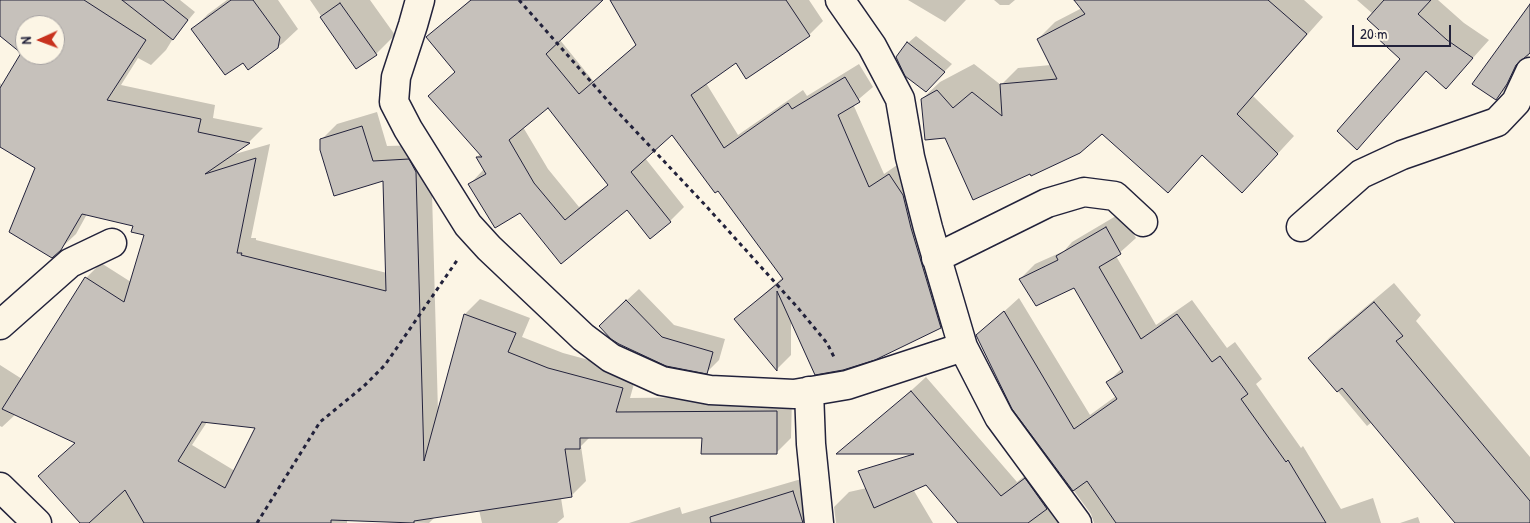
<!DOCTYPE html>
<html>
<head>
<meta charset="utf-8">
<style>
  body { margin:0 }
  #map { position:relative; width:1530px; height:523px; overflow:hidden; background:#fcf5e5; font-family:"Patrick Hand",sans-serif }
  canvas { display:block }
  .north { position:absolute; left:15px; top:15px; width:50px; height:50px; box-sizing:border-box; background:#fcf5e5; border:1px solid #a5a1a1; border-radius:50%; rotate:268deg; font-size:14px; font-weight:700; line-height:20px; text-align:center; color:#22223b }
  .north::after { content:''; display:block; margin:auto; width:18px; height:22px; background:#c8321e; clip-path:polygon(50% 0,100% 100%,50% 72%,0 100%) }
  .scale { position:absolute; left:1352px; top:25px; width:99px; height:22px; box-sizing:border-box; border:2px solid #22223b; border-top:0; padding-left:6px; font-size:15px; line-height:18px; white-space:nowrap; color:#22223b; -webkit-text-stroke:4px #fcf5e5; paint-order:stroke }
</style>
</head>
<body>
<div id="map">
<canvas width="1530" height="523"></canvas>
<div class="north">N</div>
<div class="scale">20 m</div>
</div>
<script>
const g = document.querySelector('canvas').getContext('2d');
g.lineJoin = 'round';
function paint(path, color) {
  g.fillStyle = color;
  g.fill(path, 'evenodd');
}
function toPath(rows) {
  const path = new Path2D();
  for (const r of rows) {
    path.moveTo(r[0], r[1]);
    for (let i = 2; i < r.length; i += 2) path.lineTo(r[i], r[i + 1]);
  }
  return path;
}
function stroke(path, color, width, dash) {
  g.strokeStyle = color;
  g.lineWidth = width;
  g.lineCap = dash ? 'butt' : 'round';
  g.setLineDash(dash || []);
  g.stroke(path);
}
paint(toPath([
  [0,0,180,0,195,12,174,37,166,50,151,65,138,58,121,85,215,105,213,118,263,128,249,142,228,156,270,144,251,238,256,238,256,240,387,273,384,180,322,139,337,124,377,112,387,146,424,145,431,156,438,412,465,314,480,299,530,318,522,337,563,353,637,373,630,398,792,396,791,438,776,453,703,437,590,437,581,446,586,481,571,496,561,498,564,517,557,523,482,523,479,510,436,516,429,523,347,520,347,523,82,523,45,472,76,442,16,414,2,427,0,426,0,365,22,379,86,278,101,263,131,282,145,234,134,225,87,214,76,234,60,249,91,33,0,147,0,83,3,86,23,53,0,34],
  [25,25,55,25,55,55,25,55],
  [207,422,257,426,235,471,192,445],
  [227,0,278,0,298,29,283,43,249,68,243,61,193,29,208,14],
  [310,0,370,0,395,35,376,54,357,68],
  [470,0,601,0,560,40,594,82,637,44,611,0,809,0,823,21,809,35,747,77,737,61,706,83,738,135,803,90,807,96,859,64,873,87,853,104,884,174,903,161,954,313,940,327,791,318,791,355,777,369,736,319,783,277,718,190,672,133,645,158,684,207,670,221,650,237,627,208,561,262,520,212,470,184,484,169,477,157,481,153,456,72,428,37],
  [548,106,609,184,579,207,548,169,523,127],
  [908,0,966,0,945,22],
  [994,0,1015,0,1009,5,1000,5],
  [1075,0,1304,0,1323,17,1253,96,1294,136,1259,174,1203,154,1168,191,1102,132,1030,172,945,137,922,99,940,82,974,64,1001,85,1018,68,1051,65,1038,39,1055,22,1082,8],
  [1357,0,1438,0,1464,23,1489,40,1446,88,1427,70,1357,148,1402,59,1380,30,1373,14],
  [1530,6,1530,53,1524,66,1513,82,1496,99],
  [916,36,952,64,926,90,908,43],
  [1121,213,1136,238,1116,256,1156,325,1192,300,1227,348,1235,342,1262,379,1256,384,1301,448,1303,446,1341,509,1373,498,1381,523,1094,523,1091,514,1013,408,977,336,1019,298,1090,415,1116,396,1108,382,1122,368,1075,286,1020,279,1035,264,1064,251,1072,242],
  [1394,283,1421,315,1416,321,1530,457,1530,523,1457,523,1372,422,1367,426,1310,358,1329,338],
  [639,289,674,325,725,339,719,360,707,372,613,313],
  [926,377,1017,482,1040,464,1088,523,975,523,908,457,912,453,879,420],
  [808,477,828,523,629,523,680,507,682,514],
  [907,479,933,523,836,523,834,507,849,492],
  [1418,517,1420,523,1400,523]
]), '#0003');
const building = toPath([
  [0,0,84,0,146,40,107,100,201,119,198,132,250,143,205,174,256,158,237,253,242,253,241,255,386,291,383,181,334,196,320,150,320,139,362,126,373,161,409,159,416,172,424,461,464,314,516,333,508,352,548,368,623,388,616,412,777,411,777,454,701,454,702,438,580,438,580,449,565,449,572,497,414,521,414,523,331,520,331,523,144,523,125,490,89,523,80,523,38,476,75,443,2,409,85,277,124,302,144,235,131,232,133,226,82,214,61,250,52,258,9,232,35,168,0,147,0,88,21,53,0,36,0,0],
  [25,25,55,25,55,55,25,55,25,25],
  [202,422,255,428,225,488,178,461,202,422],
  [122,0,163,0,188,20,173,40,122,0],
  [231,0,253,0,280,37,278,48,248,70,243,63,225,75,191,29,231,0],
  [471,0,603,0,546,54,579,94,636,45,610,0,786,0,810,36,746,79,736,63,691,95,724,148,788,103,792,109,845,77,860,102,838,115,869,187,889,174,903,195,911,228,941,328,875,360,843,370,815,375,777,291,777,371,734,319,783,279,718,191,715,193,672,135,631,172,671,222,650,239,627,210,561,264,520,213,495,228,468,184,486,174,476,157,482,157,428,96,455,72,426,37,471,0],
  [548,108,608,185,565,220,534,183,509,140,548,108],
  [1074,0,1268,0,1307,34,1237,114,1278,154,1242,193,1202,155,1168,193,1102,134,1080,153,1031,176,1030,174,973,200,945,138,925,140,921,99,937,90,953,108,972,92,1002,116,1000,84,1057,79,1037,39,1085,14,1074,0],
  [1384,0,1431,0,1418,14,1447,40,1473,58,1446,89,1426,71,1357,150,1337,131,1400,59,1374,35,1379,30,1367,19,1384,0],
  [340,3,377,55,356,69,320,17,340,3],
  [1530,4,1530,53,1516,65,1507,84,1496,100,1472,84,1530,4],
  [907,42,945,72,926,92,905,76,896,57,907,42],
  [1106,227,1121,254,1099,267,1141,339,1177,314,1212,362,1220,356,1248,394,1241,399,1286,462,1288,460,1326,523,1116,523,1087,481,1073,491,1012,409,976,335,1004,311,1074,429,1117,399,1106,382,1123,372,1074,288,1036,306,1019,279,1058,260,1056,256,1106,227],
  [626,300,662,337,713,352,707,374,666,366,619,344,611,339,599,326,626,300],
  [1374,302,1403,336,1396,341,1530,501,1530,523,1455,523,1342,388,1337,392,1308,358,1374,302],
  [911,391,1001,496,1025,478,1047,509,1028,523,958,523,926,485,874,508,858,471,914,454,836,454,911,391],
  [793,491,803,523,711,523,710,517,793,491]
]);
paint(building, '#c6c1bb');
stroke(building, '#22223b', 1);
const minor = toPath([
  [420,0,413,25,396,77,394,102,408,129,468,225,489,248,583,337,611,358,662,381,710,390,794,394,847,385,963,347],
  [840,0,872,46,900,99,910,157,928,228,963,347,999,417,1077,523],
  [1301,227,1361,174,1402,155,1497,122,1516,102,1530,72],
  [936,258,1047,203,1084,192,1115,196,1143,222],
  [0,325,70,263,112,243],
  [809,391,811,444,819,523],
  [0,487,37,523]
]);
stroke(minor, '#22223b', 31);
stroke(toPath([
  [519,0,614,108,707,207,798,308,827,343,834,357],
  [257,523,320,422,364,386,385,365,458,259]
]), '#22223b', 3, [4, 4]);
stroke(minor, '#fcf5e5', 28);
</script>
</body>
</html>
